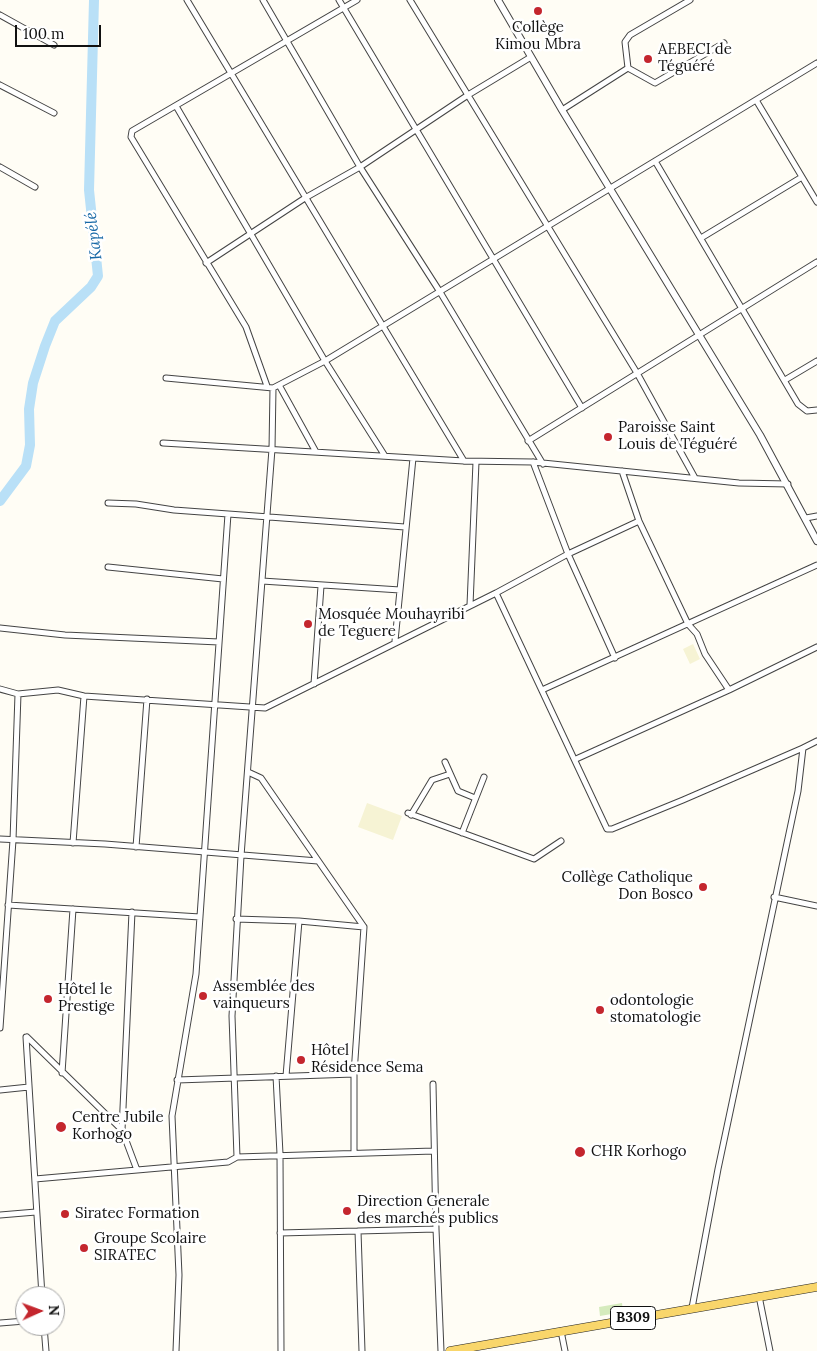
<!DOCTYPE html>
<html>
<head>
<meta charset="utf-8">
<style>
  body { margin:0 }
  #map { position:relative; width:817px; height:1351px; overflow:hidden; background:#fffdf5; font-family:Lora,serif }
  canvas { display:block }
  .north { position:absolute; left:15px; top:1286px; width:50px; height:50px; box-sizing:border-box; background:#fff; border:1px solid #a0a0a0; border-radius:50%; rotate:88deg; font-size:14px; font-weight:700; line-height:20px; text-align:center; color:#111 }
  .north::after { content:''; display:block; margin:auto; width:18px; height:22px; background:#c4262e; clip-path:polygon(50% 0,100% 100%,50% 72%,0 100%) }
  .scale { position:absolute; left:15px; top:25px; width:86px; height:22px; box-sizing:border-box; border:2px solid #111; border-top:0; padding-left:6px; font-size:15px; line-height:18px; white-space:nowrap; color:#111; -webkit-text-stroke:4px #fff; paint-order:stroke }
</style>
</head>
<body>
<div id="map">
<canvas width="817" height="1351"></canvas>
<div class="north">N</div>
<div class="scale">100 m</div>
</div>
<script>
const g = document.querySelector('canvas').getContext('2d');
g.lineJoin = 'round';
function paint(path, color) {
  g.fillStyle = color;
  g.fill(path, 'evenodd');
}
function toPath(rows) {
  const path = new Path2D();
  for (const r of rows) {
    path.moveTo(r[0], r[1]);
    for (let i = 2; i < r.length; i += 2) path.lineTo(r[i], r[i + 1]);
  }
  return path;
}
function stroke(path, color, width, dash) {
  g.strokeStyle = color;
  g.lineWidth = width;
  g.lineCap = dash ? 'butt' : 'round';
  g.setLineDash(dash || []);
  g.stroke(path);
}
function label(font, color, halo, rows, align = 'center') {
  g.font = font + ' Lora,serif';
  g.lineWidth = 5;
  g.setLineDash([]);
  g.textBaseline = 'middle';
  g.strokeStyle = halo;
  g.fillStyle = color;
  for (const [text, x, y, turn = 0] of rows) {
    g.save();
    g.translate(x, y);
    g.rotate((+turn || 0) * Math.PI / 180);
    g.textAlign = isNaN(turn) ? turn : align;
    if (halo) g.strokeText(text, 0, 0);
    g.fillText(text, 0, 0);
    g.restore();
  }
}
paint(toPath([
  [693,644,700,659,690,664,683,649],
  [367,803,402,816,393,840,358,827]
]), '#f6f3d4');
paint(toPath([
  [622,1303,623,1312,600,1316,599,1307]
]), '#d5ebbd');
stroke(toPath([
  [0,501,26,466,30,445,29,409,33,383,45,346,55,321,91,287,98,276,89,190,94,0]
]), '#b9e0f7', 10);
const minor = toPath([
  [187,0,464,461],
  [263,0,360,167,440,292,543,464],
  [339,0,582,408],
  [410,0,637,373,695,478],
  [0,15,54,45],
  [628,68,625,42,630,35,690,0],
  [0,85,54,113],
  [756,100,817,202],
  [176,106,325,361,385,456],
  [562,110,628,68,655,83,724,43],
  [655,161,798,404,807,411,817,410],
  [0,167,35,187],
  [701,238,802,177],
  [206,263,305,198,360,167,468,95,531,57],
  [166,378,273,388,325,361,817,63],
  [785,380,817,361],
  [279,385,316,452],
  [267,386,246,327,131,137,132,131,357,0],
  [528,441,817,262],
  [163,443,464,461,533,462,739,483,788,484],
  [533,462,568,554,615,658],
  [622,471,639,521,688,624,697,634,705,654,729,690],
  [108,503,136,504,174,510,405,527],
  [806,518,817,516],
  [108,567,223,579],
  [262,581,400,590],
  [496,593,607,829,612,829,683,800,803,748],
  [470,605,476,462],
  [0,628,65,635,219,642],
  [395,641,413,458],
  [314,684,321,586],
  [0,689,18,694,58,690,84,696,265,708,496,593,568,554,639,521],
  [542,690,817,565],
  [576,759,729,690,817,647],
  [445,762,458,791,475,798],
  [248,772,261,778,364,927,354,1074,354,1153],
  [408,813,534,859,561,841],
  [411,815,432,780,450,774],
  [462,833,484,777],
  [0,839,105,844,318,861],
  [73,843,84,696],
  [136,847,147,699],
  [774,897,817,906],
  [8,905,200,917],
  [132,912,122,1130,137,1170],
  [236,919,299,921,364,927],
  [0,1028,13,840,18,694],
  [26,1037,42,1296],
  [27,1037,122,1130],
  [62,1073,73,909],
  [276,1076,280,1154,281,1351],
  [286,1076,299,921],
  [177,1080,354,1074],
  [433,1084,436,1229,441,1351],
  [0,1090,29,1087],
  [237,1157,232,1016,241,856,272,449,273,388],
  [35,1179,228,1162,237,1157,434,1151],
  [0,1215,36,1212],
  [358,1231,362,1351],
  [280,1233,436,1229],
  [759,1296,770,1351],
  [692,1308,718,1169,798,791,803,748,817,741],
  [0,1323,25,1321],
  [44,1326,46,1351],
  [561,1331,565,1351],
  [176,1351,179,1275,172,1116,196,974,228,514]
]);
const tertiary = toPath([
  [498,0,562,110,760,435,817,541]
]);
const primary = toPath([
  [450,1351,817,1287]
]);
stroke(minor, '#444', 7);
stroke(tertiary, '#444', 8);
stroke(primary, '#222', 9);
stroke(minor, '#fff', 5);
stroke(tertiary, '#fff', 6);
stroke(primary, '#f9d66b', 8);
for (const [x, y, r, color] of [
  [538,11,5,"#c4262e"],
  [648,59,5,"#c4262e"],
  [608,437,5,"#c4262e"],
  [308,624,5,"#c4262e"],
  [703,887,5,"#c4262e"],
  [203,996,5,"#c4262e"],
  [48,999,5,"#c4262e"],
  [600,1010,5,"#c4262e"],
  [301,1060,5,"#c4262e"],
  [61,1127,6,"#c4262e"],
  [580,1152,6,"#c4262e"],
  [347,1211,5,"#c4262e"],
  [65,1214,5,"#c4262e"],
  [84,1248,5,"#c4262e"]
]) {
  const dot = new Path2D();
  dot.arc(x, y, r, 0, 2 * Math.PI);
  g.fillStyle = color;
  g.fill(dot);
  stroke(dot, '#fff', 2);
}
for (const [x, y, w] of [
  [633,1318,45]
]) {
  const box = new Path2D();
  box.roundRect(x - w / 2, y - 11.5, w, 23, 4);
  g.fillStyle = '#fff';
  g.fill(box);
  stroke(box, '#111', 1);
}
label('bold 14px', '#111', null, [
  ["B309",633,1318]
]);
label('15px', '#111', '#fff', [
  ["Collège",538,28,"center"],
  ["Kimou Mbra",538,45,"center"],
  ["AEBECI de",658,50],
  ["Téguéré",658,67],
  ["Paroisse Saint",618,428],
  ["Louis de Téguéré",618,445],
  ["Mosquée Mouhayribi",318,615],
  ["de Teguere",318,632],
  ["Collège Catholique",693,878,"right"],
  ["Don Bosco",693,895,"right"],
  ["Assemblée des",213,987],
  ["vainqueurs",213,1004],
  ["Hôtel le",58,990],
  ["Prestige",58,1007],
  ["odontologie",610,1001],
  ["stomatologie",610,1018],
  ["Hôtel",311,1051],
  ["Résidence Sema",311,1068],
  ["Centre Jubile",72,1118],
  ["Korhogo",72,1135],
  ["CHR Korhogo",591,1152],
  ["Direction Generale",357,1202],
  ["des marchés publics",357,1219],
  ["Siratec Formation",75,1214],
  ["Groupe Scolaire",94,1239],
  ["SIRATEC",94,1256]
], 'left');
label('italic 16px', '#1768a6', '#fff', [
  ["Kapélé",94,236,-97]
]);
</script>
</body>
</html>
